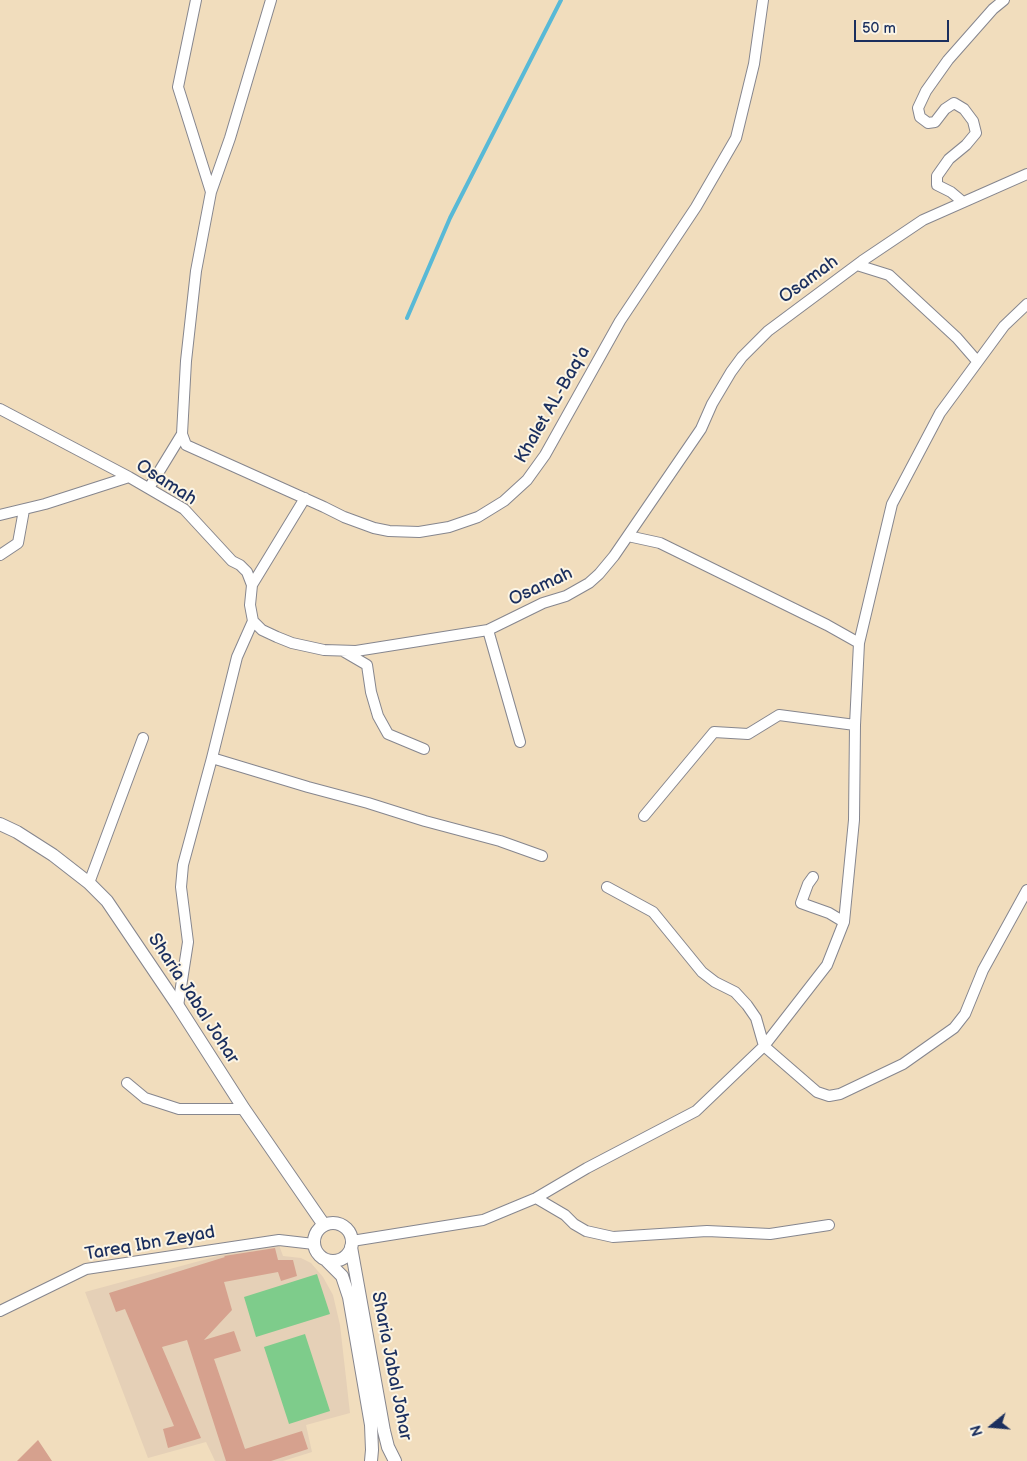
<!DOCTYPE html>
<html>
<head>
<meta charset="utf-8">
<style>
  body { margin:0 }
  #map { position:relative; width:1027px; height:1461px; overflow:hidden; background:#f1ddbd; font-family:"Balsamiq Sans",sans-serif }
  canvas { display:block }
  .north { position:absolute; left:967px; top:1401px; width:50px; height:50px; -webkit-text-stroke:4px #fcf5e5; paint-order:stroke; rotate:253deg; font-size:14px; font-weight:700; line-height:20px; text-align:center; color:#1b2f5e }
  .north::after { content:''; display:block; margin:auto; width:18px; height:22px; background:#1b2f5e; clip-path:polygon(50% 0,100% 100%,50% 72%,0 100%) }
  .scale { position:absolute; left:854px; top:20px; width:95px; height:22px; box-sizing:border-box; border:2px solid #1b2f5e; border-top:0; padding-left:6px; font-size:15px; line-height:18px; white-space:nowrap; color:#1b2f5e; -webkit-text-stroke:4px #fcf5e5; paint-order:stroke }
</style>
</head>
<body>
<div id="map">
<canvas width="1027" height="1461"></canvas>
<div class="north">N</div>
<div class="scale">50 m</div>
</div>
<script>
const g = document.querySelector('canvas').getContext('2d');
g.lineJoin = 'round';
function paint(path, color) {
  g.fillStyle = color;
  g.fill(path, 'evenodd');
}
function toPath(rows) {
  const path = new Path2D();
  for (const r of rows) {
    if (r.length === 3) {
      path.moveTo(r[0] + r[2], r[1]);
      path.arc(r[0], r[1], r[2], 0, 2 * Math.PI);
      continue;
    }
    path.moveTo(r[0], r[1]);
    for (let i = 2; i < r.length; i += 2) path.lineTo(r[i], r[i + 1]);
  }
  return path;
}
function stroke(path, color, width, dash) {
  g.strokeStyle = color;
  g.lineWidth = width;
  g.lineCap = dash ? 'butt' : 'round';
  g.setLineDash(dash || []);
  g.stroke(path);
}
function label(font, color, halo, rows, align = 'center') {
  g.font = font + ' "Balsamiq Sans",sans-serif';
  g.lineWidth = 4;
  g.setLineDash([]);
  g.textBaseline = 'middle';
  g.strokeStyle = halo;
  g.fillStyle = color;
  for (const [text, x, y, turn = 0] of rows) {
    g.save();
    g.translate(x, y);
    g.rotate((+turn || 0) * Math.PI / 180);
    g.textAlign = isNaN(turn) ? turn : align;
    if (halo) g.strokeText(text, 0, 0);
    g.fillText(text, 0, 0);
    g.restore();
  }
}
paint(toPath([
  [279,1245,283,1256,301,1258,311,1263,323,1277,333,1295,340,1325,350,1413,306,1425,312,1452,283,1461,215,1461,206,1442,148,1458,85,1292,218,1256]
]), '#e5d0b7');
paint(toPath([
  [317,1274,330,1314,256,1337,244,1297],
  [305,1334,330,1411,289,1424,264,1347]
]), '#7ecc8b');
stroke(toPath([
  [407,318,450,218,561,0]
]), '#58b9d6', 4);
paint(toPath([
  [275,1248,278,1260,293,1260,297,1276,281,1281,278,1272,224,1282,232,1310,204,1340,234,1331,241,1351,214,1359,245,1449,302,1431,308,1449,271,1461,226,1461,187,1340,162,1347,201,1438,168,1448,163,1429,174,1426,125,1309,116,1312,109,1293,225,1257,224,1256],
  [38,1440,52,1461,17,1461]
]), '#d6a18e');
const minor = toPath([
  [196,0,178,87,211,192],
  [963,202,951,192,937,185,937,176,949,159,966,145,976,133,973,121,964,109,954,103,945,109,935,122,928,123,920,117,918,108,926,91,948,60,993,9,1004,0],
  [857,265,889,275,957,338,977,361],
  [0,409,129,477,184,509,232,561,240,565,247,572,252,585,250,605,253,621,262,630,277,637,292,643,324,650,356,651,488,630,543,603,566,596,589,583,599,574,614,556,701,429,712,404,731,372,742,357,768,331,862,261,923,220,1027,174],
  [182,434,186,445,324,507,344,517,374,528,389,531,419,532,449,527,478,517,504,501,527,480,545,455,620,321,696,207,736,138,754,64,763,0],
  [149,488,182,434,186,361,196,271,211,192,230,138,271,0],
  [0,515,45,504,129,477],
  [628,536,660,543,827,625,859,643],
  [0,555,18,543,24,510],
  [252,585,305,498],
  [488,630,520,742],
  [343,651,367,665,371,692,378,716,388,734,424,749],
  [212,758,308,787,368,803,425,821,500,841,542,856],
  [644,816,714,732,748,734,779,715,855,725],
  [813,877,808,884,801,903,829,913,844,922],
  [89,883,143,738],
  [607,887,653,912,702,972,715,982,735,992,747,1005,756,1018,764,1046,817,1092,829,1096,840,1094,903,1064,954,1028,965,1014,983,970,1027,890],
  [178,1006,188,942,181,887,183,865,212,758,237,657,253,621],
  [127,1083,145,1098,179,1109,244,1109],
  [536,1198,565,1215,574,1224,586,1231,613,1237,707,1231,770,1234,829,1225],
  [352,1241,483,1220,536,1198,587,1168,696,1111,764,1046,827,965,844,922,854,820,855,725,859,643,892,504,940,413,1004,326,1027,304],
  [0,1311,86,1269,279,1240,314,1244]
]);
const tertiary = toPath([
  [0,824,17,832,53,855,89,883,107,901,178,1006,244,1109,324,1225],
  [333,1242,19],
  [351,1247,384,1431,388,1447,395,1461],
  [327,1261,342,1276,349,1297,371,1425,372,1450,371,1461]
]);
stroke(minor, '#86868e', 12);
stroke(tertiary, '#86868e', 14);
stroke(minor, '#fff', 10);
stroke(tertiary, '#fff', 12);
label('18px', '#1b2f5e', '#fcf5e5', [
  ["Osamah",809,280,-36],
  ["Khalet AL-Baq'a",553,405,-60],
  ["Osamah",166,483,33],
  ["Osamah",541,587,-25],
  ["Sharia Jabal Johar",193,999,57],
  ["Tareq Ibn Zeyad",150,1244,-10],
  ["Sharia Jabal Johar",391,1366,79]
]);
</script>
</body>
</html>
